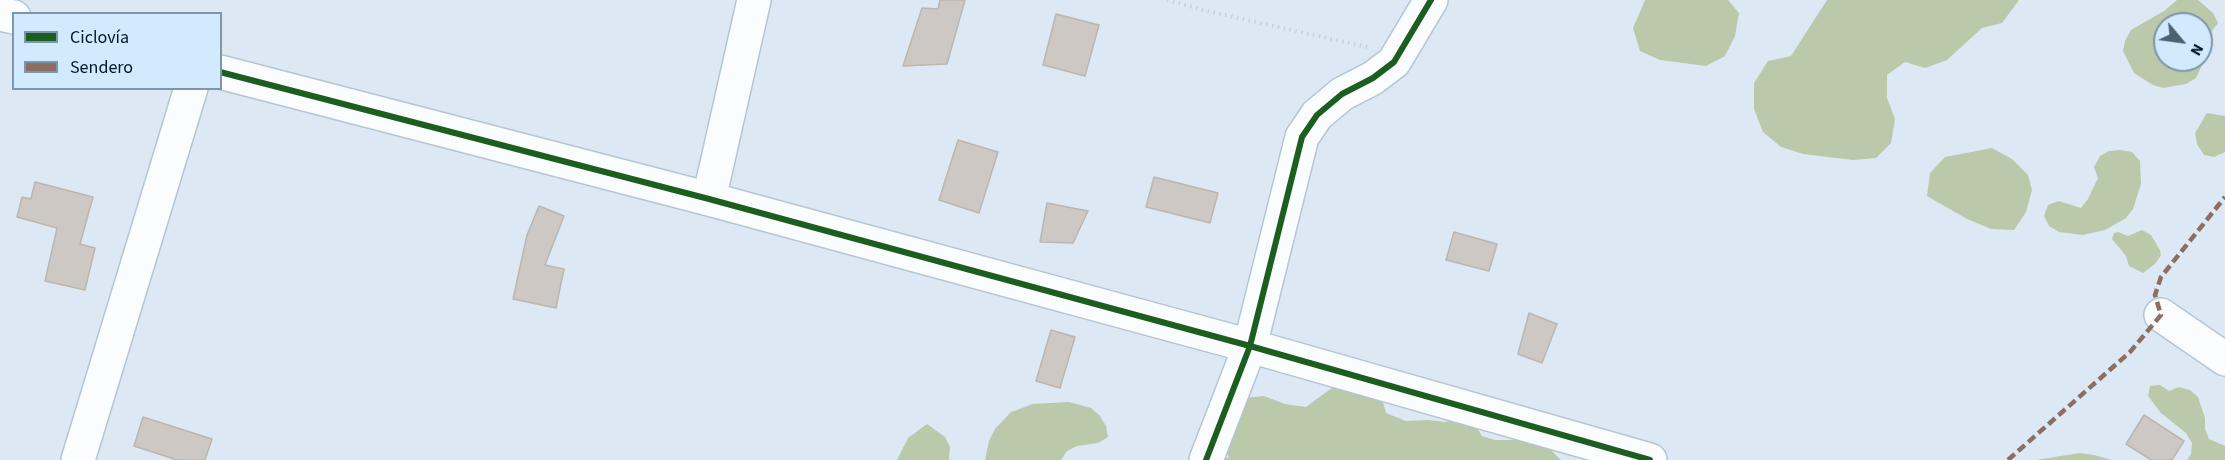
<!DOCTYPE html>
<html>
<head>
<meta charset="utf-8">
<style>
  body { margin:0 }
  #map { position:relative; width:2225px; height:460px; overflow:hidden; background:#dce9f4; font-family:"Source Sans 3",sans-serif }
  canvas { display:block }
  .legend { position:absolute; left:12px; top:12px; width:210px; height:78px; box-sizing:border-box; background:#d1eafe; border:2px solid #7d96a9; margin:0; padding:8px 10px; list-style:none; font-size:18px; color:#00192a }
  .legend li { display:flex; align-items:center; gap:12px; height:30px }
  .legend b { width:30px; border:2px solid #7d96a9 }
  .north { position:absolute; left:2153px; top:12px; width:60px; height:60px; box-sizing:border-box; background:#d1eafe; border:2px solid #7d96a9; border-radius:50%; rotate:119deg; font-size:16px; font-weight:700; line-height:24px; text-align:center; color:#00192a }
  .north::after { content:''; display:block; margin:auto; width:21px; height:27px; background:#4d6271; clip-path:polygon(50% 0,100% 100%,50% 72%,0 100%) }
</style>
</head>
<body>
<div id="map">
<canvas width="2225" height="460"></canvas>
<ul class="legend">
<li><b style="height:8px;background:#1b5e20"></b>Ciclovía</li>
<li><b style="height:8px;background:#8d6e63"></b>Sendero</li>
</ul>
<div class="north">N</div>
</div>
<script>
const g = document.querySelector('canvas').getContext('2d');
g.lineJoin = 'round';
function paint(path, color) {
  g.fillStyle = color;
  g.fill(path, 'evenodd');
}
function toPath(rows) {
  const path = new Path2D();
  for (const r of rows) {
    path.moveTo(r[0], r[1]);
    for (let i = 2; i < r.length; i += 2) path.lineTo(r[i], r[i + 1]);
  }
  return path;
}
function stroke(path, color, width, dash) {
  g.strokeStyle = color;
  g.lineWidth = width;
  g.lineCap = dash ? 'butt' : 'round';
  g.setLineDash(dash || []);
  g.stroke(path);
}
paint(toPath([
  [1645,0,1728,0,1739,13,1735,36,1725,56,1706,66,1660,60,1640,51,1633,28],
  [1827,0,2019,0,2002,23,1982,28,1947,60,1925,68,1905,62,1887,75,1887,98,1895,119,1891,143,1876,158,1853,160,1803,154,1781,147,1763,132,1754,109,1754,83,1768,61,1791,56],
  [2177,0,2198,0,2213,13,2218,23,2212,31,2213,42,2210,53,2206,57,2196,78,2186,84,2163,88,2153,85,2134,73,2123,51,2125,41,2131,30,2164,11],
  [2165,24,2201,24,2201,60,2165,60],
  [2207,113,2225,116,2225,152,2214,157,2204,155,2197,144,2195,133],
  [1992,148,2012,159,2028,175,2032,190,2026,212,2014,230,1991,229,1967,219,1927,196,1930,173,1945,157],
  [2120,150,2132,152,2140,161,2141,184,2133,209,2126,218,2105,230,2083,235,2059,232,2049,226,2044,216,2048,205,2059,201,2081,208,2088,199,2098,178,2094,167,2100,156,2109,151],
  [2142,230,2151,235,2160,250,2161,255,2155,264,2143,273,2129,266,2126,256,2112,239,2114,233,2118,232,2128,236],
  [1340,382,1380,391,1386,413,1406,421,1428,420,1444,422,1470,417,1482,436,1495,440,1519,440,1549,448,1561,460,1223,460,1229,457,1220,440,1243,398,1264,396,1285,404,1306,407],
  [2160,385,2169,391,2179,387,2190,390,2198,397,2205,418,2205,429,2209,439,2225,446,2225,460,2187,460,2191,454,2192,443,2186,433,2161,413,2148,396,2150,386],
  [1069,402,1091,408,1100,416,1106,426,1108,437,1098,443,1077,446,1067,451,1061,460,985,460,989,441,995,429,1011,412,1033,404],
  [927,424,945,437,950,447,949,460,897,460,908,438],
  [2080,453,2094,455,2112,460,2036,460]
]), '#b9c9aa');
const building = toPath([
  [940,0,965,0,947,64,903,66,922,8,938,9,940,0],
  [1056,14,1099,25,1085,76,1043,65,1056,14],
  [958,140,998,152,979,213,939,200,958,140],
  [1154,177,1218,193,1210,223,1146,207,1154,177],
  [35,182,93,197,80,244,95,248,85,290,45,281,57,228,17,217,22,197,31,199,35,182],
  [1047,203,1088,211,1073,243,1040,242,1047,203],
  [539,206,564,216,545,265,564,269,556,308,513,299,527,235,539,206],
  [1454,232,1497,244,1489,271,1446,260,1454,232],
  [1529,313,1557,324,1542,363,1518,354,1529,313],
  [1051,330,1075,337,1060,388,1036,381,1051,330],
  [2144,415,2184,441,2172,460,2151,460,2126,444,2144,415],
  [143,417,212,439,205,460,177,460,134,446,143,417]
]);
paint(building, '#cdc8c4');
stroke(building, '#bcb6b1', 1.5);
const minor = toPath([
  [0,14,14,17],
  [220,72,709,199,1250,346,1650,460],
  [709,199,754,0],
  [2161,315,2225,359],
  [78,460,191,88],
  [1206,460,1250,346,1302,137,1317,115,1342,94,1373,78,1394,62,1431,0]
]);
stroke(minor, '#b3c6d4', 36);
stroke(toPath([
  [1167,0,1203,10,1367,47]
]), '#cacfd3', 4, [1.5, 4.5]);
stroke(minor, '#fafcfd', 33);
stroke(toPath([
  [2008,460,2130,352,2161,315,2155,295,2161,277,2225,197]
]), '#8d6e63', 4.5, [9, 4.5]);
stroke(toPath([
  [220,72,709,199,1250,346,1650,460],
  [1206,460,1250,346,1302,137,1317,115,1342,94,1373,78,1394,62,1431,0]
]), '#1b5e20', 6);
</script>
</body>
</html>
